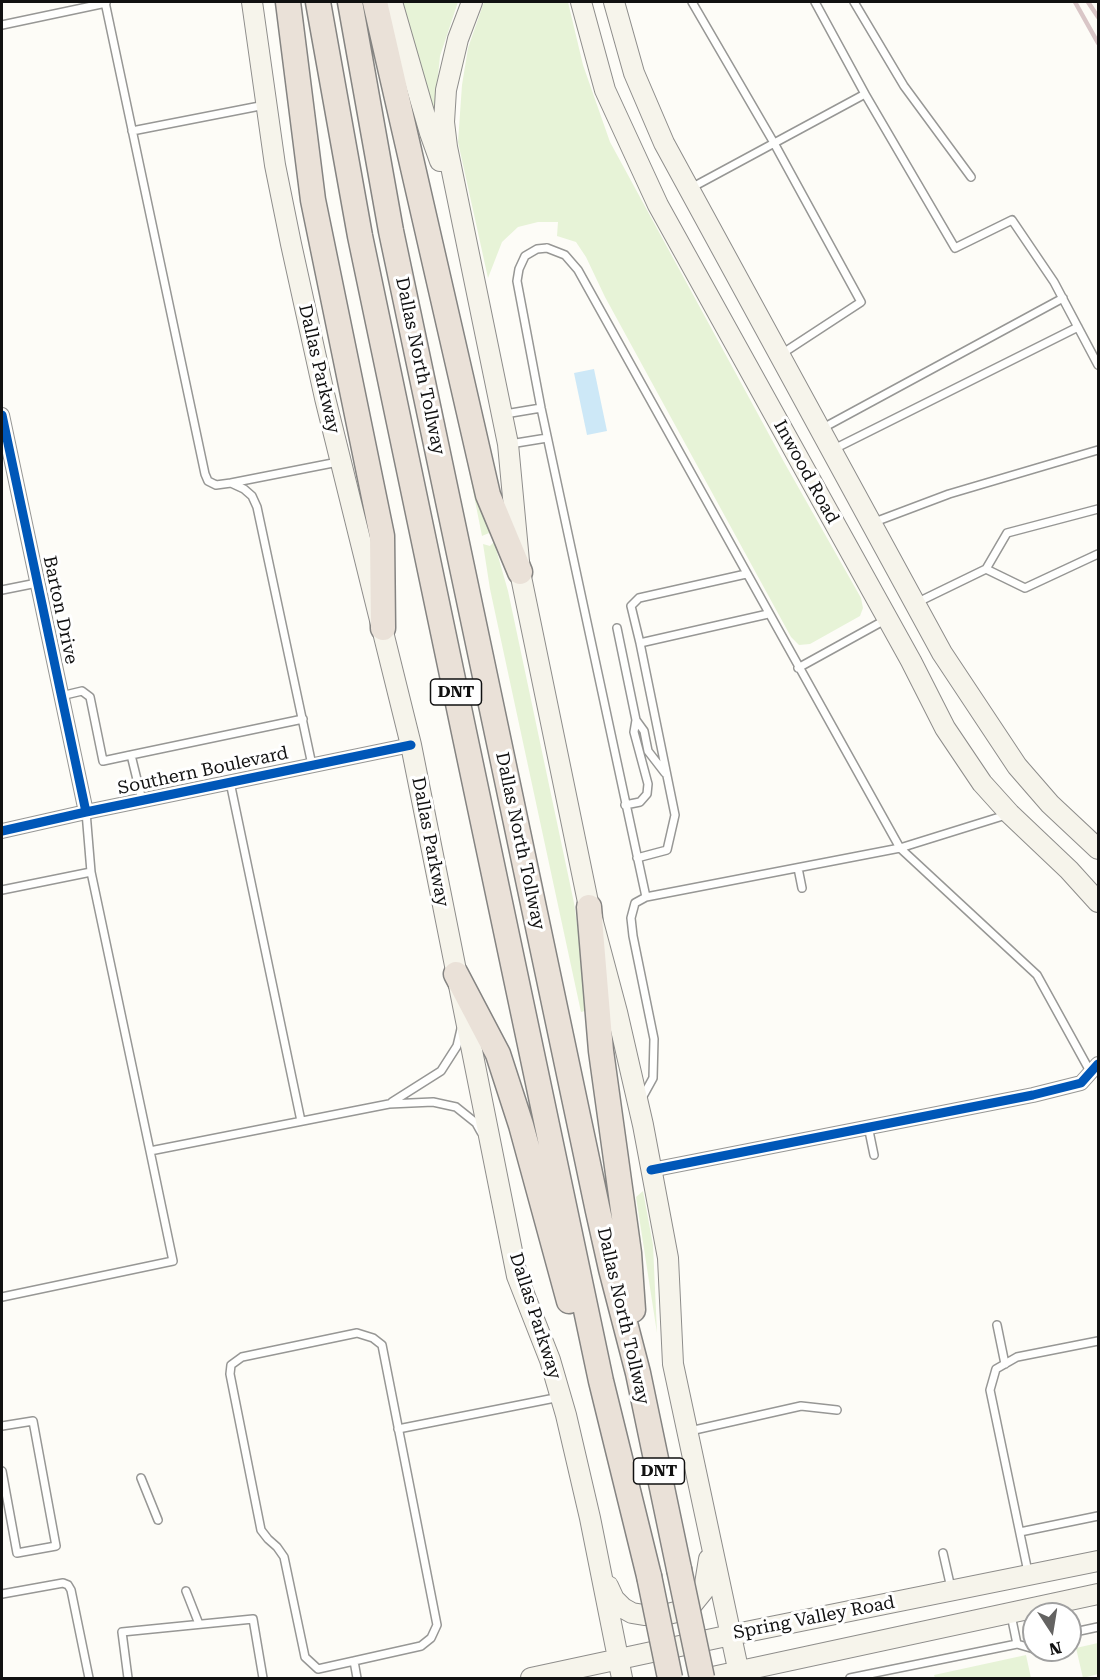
<!DOCTYPE html>
<html>
<head>
<meta charset="utf-8">
<style>
  body { margin:0 }
  #map { position:relative; width:1100px; height:1680px; overflow:hidden; background:#fdfcf7; font-family:"Roboto Serif",serif }
  canvas { display:block }
  .frame { position:absolute; inset:0; border:3px solid #111; pointer-events:none }
  .north { position:absolute; left:1022px; top:1602px; width:60px; height:60px; box-sizing:border-box; background:#fff; border:2px solid #a0a0a0; border-radius:50%; rotate:168deg; font-size:16px; font-weight:700; line-height:24px; text-align:center; color:#111 }
  .north::after { content:''; display:block; margin:auto; width:21px; height:27px; background:#646362; clip-path:polygon(50% 0,100% 100%,50% 72%,0 100%) }
</style>
</head>
<body>
<div id="map">
<canvas width="1100" height="1680"></canvas>
<div class="frame"></div>
<div class="north">N</div>
</div>
<script>
const g = document.querySelector('canvas').getContext('2d');
g.lineJoin = 'round';
function paint(path, color) {
  g.fillStyle = color;
  g.fill(path, 'evenodd');
}
function toPath(rows) {
  const path = new Path2D();
  for (const r of rows) {
    path.moveTo(r[0], r[1]);
    for (let i = 2; i < r.length; i += 2) path.lineTo(r[i], r[i + 1]);
  }
  return path;
}
function stroke(path, color, width, dash) {
  g.strokeStyle = color;
  g.lineWidth = width;
  g.lineCap = dash ? 'butt' : 'round';
  g.setLineDash(dash || []);
  g.stroke(path);
}
function label(font, color, halo, rows, align = 'center') {
  g.font = font + ' "Roboto Serif",serif';
  g.lineWidth = 6;
  g.setLineDash([]);
  g.textBaseline = 'middle';
  g.strokeStyle = halo;
  g.fillStyle = color;
  for (const [text, x, y, turn = 0] of rows) {
    g.save();
    g.translate(x, y);
    g.rotate((+turn || 0) * Math.PI / 180);
    g.textAlign = isNaN(turn) ? turn : align;
    if (halo) g.strokeText(text, 0, 0);
    g.fillText(text, 0, 0);
    g.restore();
  }
}
paint(toPath([
  [399,2,458,2,440,56,434,116],
  [484,2,568,2,583,65,610,142,784,462,861,598,863,608,860,616,810,644,799,645,791,637,605,297,586,257,576,242,557,236,558,222,538,222,518,227,502,242,488,278,458,142,462,85,468,48],
  [458,415,492,535,489,533,482,536],
  [494,542,508,591,574,903,589,1010,581,1012,490,589,483,544,490,546],
  [643,1191,653,1245,657,1333,636,1197],
  [1098,1643,1098,1674,1083,1678,1076,1648],
  [1026,1655,1031,1678,935,1678,934,1675]
]), '#e7f3d7');
paint(toPath([
  [594,369,607,431,587,435,574,373]
]), '#cde8f7');
const lane = toPath([
  [105,2,205,474,208,481,216,485,231,483,244,489,252,496,257,507,312,765],
  [692,2,774,143,861,302,780,355],
  [854,2,904,86,971,177],
  [2,25,106,3],
  [865,94,955,248,1012,220,1054,282,1098,365],
  [132,131,265,105],
  [691,188,865,94,815,2],
  [547,248,565,255,578,270,900,848,646,897,541,408,517,281,519,269,525,256,537,249,547,248],
  [505,414,541,408],
  [823,428,1063,298],
  [510,444,547,438],
  [834,449,1078,327],
  [231,483,338,462],
  [872,523,949,494,1098,450],
  [986,569,1025,588,1098,554],
  [2,590,37,583],
  [916,603,986,569,1007,533,1098,509],
  [617,628,636,720],
  [640,643,631,606,639,598,746,574],
  [798,668,885,620],
  [61,696,82,691,90,697,103,761,131,755],
  [230,782,301,1121],
  [142,800,131,755,303,719],
  [625,805,640,802,647,794,648,784,634,732,636,720,644,731,648,751,665,773],
  [86,812,91,872,150,1151,389,1104,433,1102,456,1107,476,1123,481,1132],
  [900,848,1037,975,1091,1073],
  [900,848,1006,815],
  [637,858,667,850,675,815,640,643,768,614],
  [798,868,802,888],
  [2,890,91,872],
  [642,1098,653,1078,654,1039,633,936,631,918,635,903,646,897],
  [392,1102,441,1071,457,1046,461,1029],
  [868,1126,874,1155],
  [2,1297,173,1261,150,1151],
  [997,1325,1005,1364],
  [2,1426,33,1421,56,1546,17,1553,2,1471],
  [398,1429,560,1397],
  [690,1431,801,1406,837,1410],
  [141,1478,158,1520],
  [1020,1532,1098,1516],
  [943,1553,951,1588],
  [1028,1572,990,1390,996,1369,1017,1357,1098,1341],
  [186,1591,199,1624],
  [2,1594,63,1583,68,1585,71,1590,89,1678],
  [1011,1615,1017,1644],
  [1070,1633,1098,1627],
  [354,1661,318,1669,305,1657,284,1557,277,1547,268,1539,261,1530,230,1374,231,1365,242,1357,357,1333,373,1338,382,1345,437,1625,431,1638,421,1646,354,1661,357,1678],
  [128,1678,122,1632,253,1619,263,1678],
  [850,1678,1017,1644,1034,1649]
]);
const street = toPath([
  [2,415,86,812],
  [2,831,86,812,411,745],
  [651,1170,1033,1095,1081,1083,1098,1064]
]);
const secondary = toPath([
  [252,2,275,165,291,244,325,398,411,745,517,1276,550,1360,566,1415,590,1518,622,1678],
  [392,2,430,133,440,161],
  [472,2,458,39,446,90,444,122,447,147,508,444,520,572,589,907,617,1012,643,1125,668,1258,673,1364,740,1678],
  [581,2,605,90,658,205,911,661,945,728,982,783,1010,814,1069,870,1098,902],
  [614,2,634,73,664,143,942,653,1017,766,1050,804,1098,849],
  [608,1586,614,1599,623,1608,632,1613,644,1615,664,1615,680,1611,691,1606,704,1590,709,1559],
  [531,1678,731,1635,1098,1561],
  [708,1678,1098,1594]
]);
const highway = toPath([
  [288,2,313,200,382,536,383,628],
  [318,2,360,236,464,732,601,1381,649,1576],
  [350,2,391,231,598,1211,611,1269,638,1373,679,1569],
  [375,2,488,495,520,572],
  [589,907,601,1051,629,1253,633,1310],
  [456,974,498,1054,521,1125,569,1301]
]);
stroke(lane, '#979795', 10);
stroke(street, '#979795', 16);
stroke(secondary, '#8e8d8b', 22);
stroke(highway, '#858482', 27);
stroke(lane, '#fffffe', 7);
stroke(street, '#fffffe', 14);
stroke(secondary, '#f6f4eb', 20);
stroke(highway, '#eae1d8', 24);
stroke(toPath([
  [1075,2,1098,43],
  [1088,2,1098,17]
]), '#d9c6c7', 4.5);
const highwayBridge = toPath([
  [679,1569,702,1678],
  [649,1576,670,1678]
]);
stroke(highwayBridge, '#858482', 27, []);
stroke(highwayBridge, '#eae1d8', 24);
stroke(toPath([
  [2,415,86,812],
  [2,831,86,812,411,745],
  [651,1170,1033,1095,1081,1083,1098,1064]
]), '#0057b8', 9);
for (const [x, y, w] of [
  [456,692,51],
  [659,1471,51]
]) {
  const box = new Path2D();
  box.roundRect(x - w / 2, y - 13, w, 26, 4.5);
  g.fillStyle = '#fff';
  g.fill(box);
  stroke(box, '#111', 1.5);
}
label('bold 16px', '#111', null, [
  ["DNT",456,692],
  ["DNT",659,1471]
]);
label('18px', '#111', '#fff', [
  ["Dallas North Tollway",420,366,78],
  ["Dallas Parkway",319,369,77],
  ["Inwood Road",806,472,61],
  ["Barton Drive",60,610,78],
  ["Southern Boulevard",203,771,-12],
  ["Dallas North Tollway",520,841,78],
  ["Dallas Parkway",430,842,79],
  ["Dallas Parkway",535,1316,72],
  ["Dallas North Tollway",623,1316,77],
  ["Spring Valley Road",814,1618,-11]
]);
</script>
</body>
</html>
